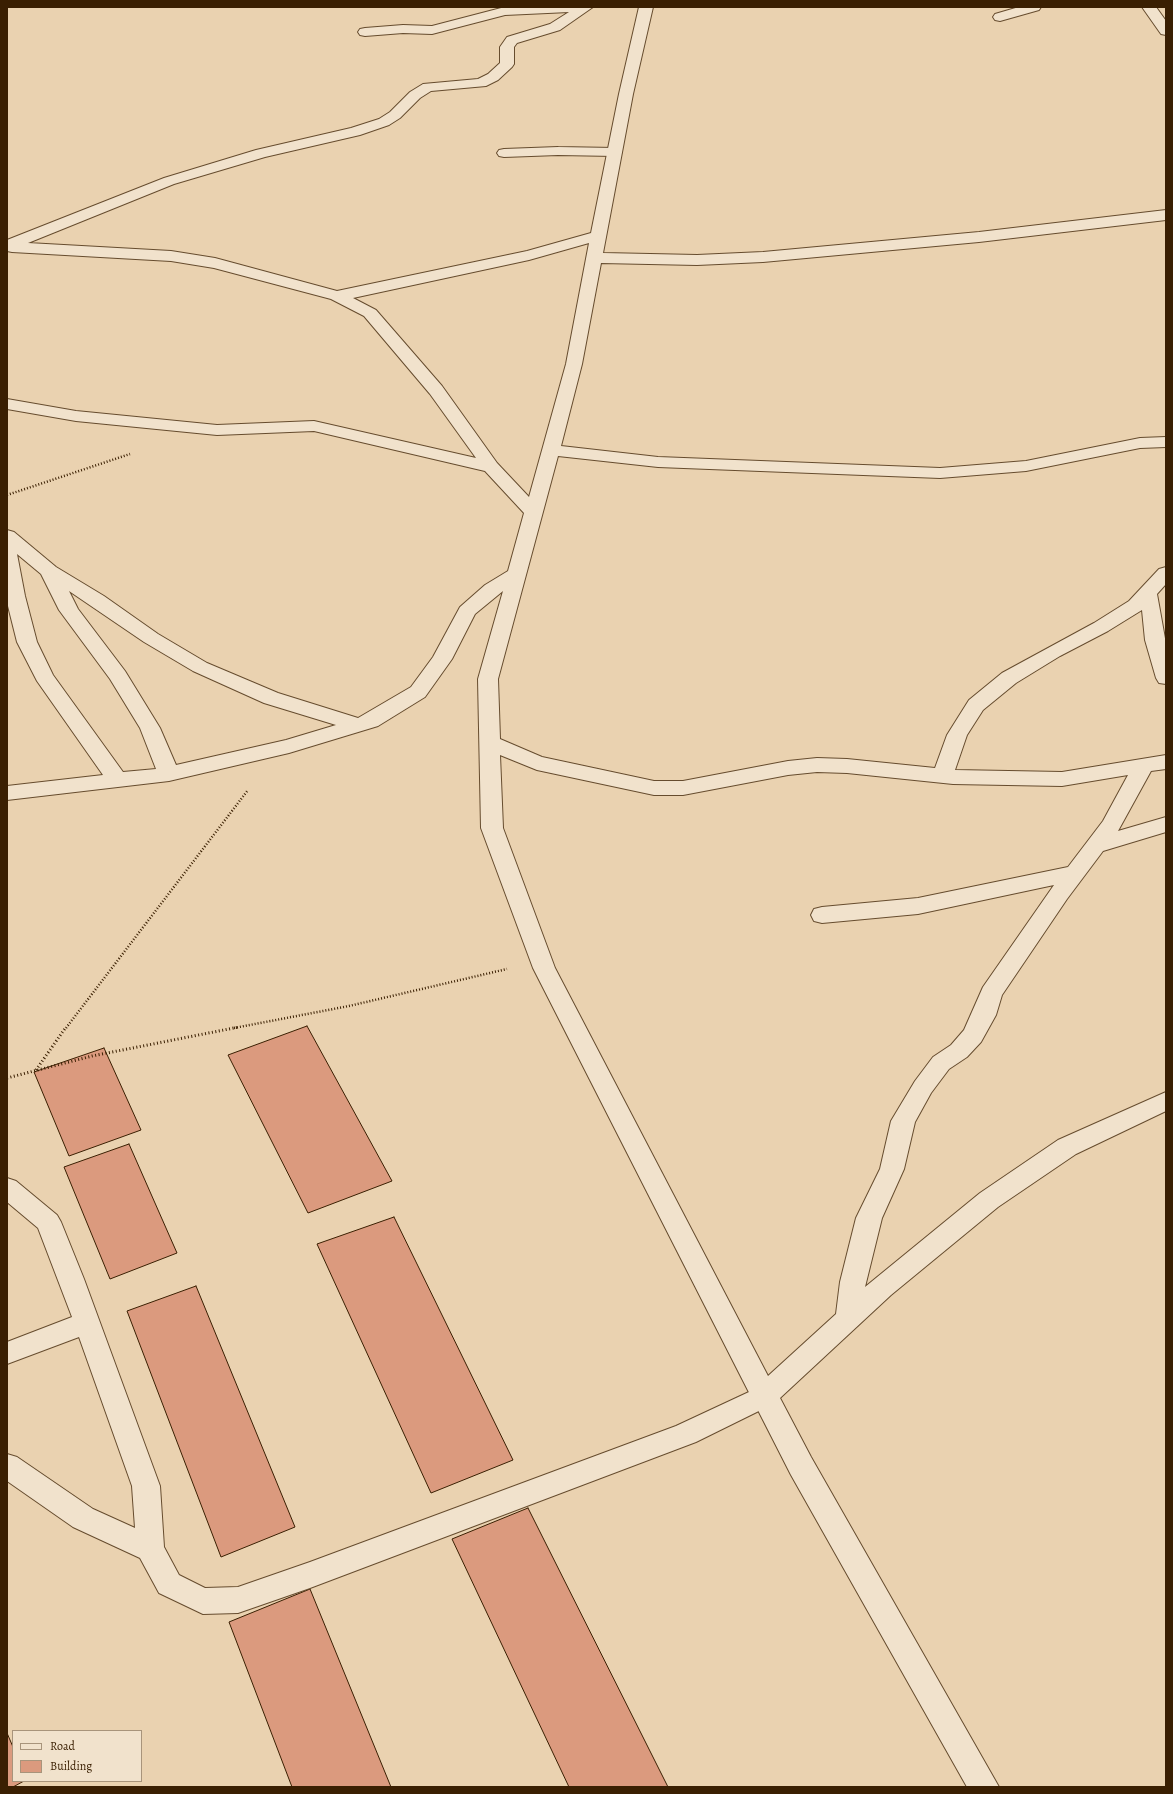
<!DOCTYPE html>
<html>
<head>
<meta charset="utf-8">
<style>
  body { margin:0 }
  #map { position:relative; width:1173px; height:1794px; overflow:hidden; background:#ead2b0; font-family:Alegreya,serif }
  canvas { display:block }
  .frame { position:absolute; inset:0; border:8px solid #3a1f02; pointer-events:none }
  .legend { position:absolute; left:12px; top:1730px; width:130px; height:52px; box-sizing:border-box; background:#f1e2cc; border:1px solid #a8947b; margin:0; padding:5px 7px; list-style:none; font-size:12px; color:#3a1f02 }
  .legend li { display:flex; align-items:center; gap:8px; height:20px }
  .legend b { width:20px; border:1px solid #a8947b }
</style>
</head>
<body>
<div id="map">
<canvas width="1173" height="1794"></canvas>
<div class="frame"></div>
<ul class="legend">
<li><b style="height:5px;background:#f1e2cc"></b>Road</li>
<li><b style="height:11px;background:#db9a7e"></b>Building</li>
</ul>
</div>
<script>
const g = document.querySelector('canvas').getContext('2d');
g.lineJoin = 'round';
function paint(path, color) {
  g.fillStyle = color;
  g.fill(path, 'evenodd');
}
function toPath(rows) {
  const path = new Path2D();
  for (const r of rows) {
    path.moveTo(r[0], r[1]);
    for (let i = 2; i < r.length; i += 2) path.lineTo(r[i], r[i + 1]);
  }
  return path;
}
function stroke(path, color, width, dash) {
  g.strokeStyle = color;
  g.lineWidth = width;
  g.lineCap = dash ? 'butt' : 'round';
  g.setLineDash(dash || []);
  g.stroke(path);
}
const building = toPath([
  [307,1026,392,1181,308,1213,228,1055,307,1026],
  [104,1048,141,1130,69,1156,34,1072,104,1048],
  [129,1144,177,1253,110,1279,64,1167,129,1144],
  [394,1217,513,1460,431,1493,317,1244,394,1217],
  [196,1286,295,1527,221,1557,127,1311,196,1286],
  [528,1508,668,1787,569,1787,452,1539,528,1508],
  [310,1589,391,1787,292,1787,229,1622,310,1589],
  [7,1733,13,1747,13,1781,24,1781,13,1787,7,1787,7,1733]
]);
paint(building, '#db9a7e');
stroke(building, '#3a1f02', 1);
const service = toPath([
  [1019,7,1041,7,1039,10,1000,21,995,20,993,17,995,14,1019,7],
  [558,147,615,148,620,149,622,152,620,155,615,156,558,155,504,157,499,156,497,153,499,150,504,149,558,147],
  [7,1178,16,1181,57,1215,61,1222,84,1279,160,1486,164,1547,179,1575,205,1588,238,1587,310,1562,676,1426,764,1385,773,1388,777,1396,773,1404,696,1442,310,1588,238,1613,203,1614,159,1593,140,1558,73,1527,7,1481,7,1454,17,1457,93,1509,135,1528,132,1486,79,1337,7,1364,7,1342,72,1317,38,1228,7,1202,7,1178]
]);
const minor = toPath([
  [505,7,593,7,560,30,517,43,514,47,514,64,512,67,498,80,486,86,431,91,420,98,400,118,389,125,360,135,265,157,174,184,28,243,171,251,215,258,337,291,527,251,591,233,619,94,639,7,653,7,633,94,603,253,697,255,763,252,979,232,1166,210,1166,220,979,242,763,262,697,265,601,263,582,364,561,446,658,457,940,468,1026,461,1140,438,1166,437,1166,447,1140,448,1026,471,940,478,658,467,558,456,498,679,500,739,542,757,654,781,683,781,788,761,817,758,847,759,935,768,947,735,969,700,1002,673,1094,623,1129,601,1159,569,1166,567,1166,584,1157,594,1166,644,1166,684,1159,683,1156,678,1145,640,1142,610,1108,631,1060,656,1016,683,983,710,967,735,955,770,1062,772,1166,755,1166,769,1151,771,1118,831,1166,817,1166,832,1103,851,1067,899,1002,995,996,1015,981,1042,967,1057,949,1069,931,1093,915,1122,904,1169,882,1218,865,1287,980,1193,1058,1140,1166,1092,1166,1111,1076,1154,998,1207,891,1295,780,1398,811,1457,999,1787,967,1787,791,1475,533,968,481,828,478,679,503,591,475,614,452,659,425,697,378,726,289,753,169,781,7,800,7,786,103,775,37,681,17,642,7,602,7,530,14,532,56,567,104,596,158,634,207,663,278,693,358,718,411,687,433,657,460,607,485,585,508,571,524,513,485,471,314,431,217,435,76,421,7,409,7,399,76,411,217,425,314,421,476,458,430,394,364,316,331,299,214,268,171,261,12,252,7,251,7,240,164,178,256,150,351,128,379,119,390,112,410,92,423,84,478,79,488,74,500,63,500,47,507,37,550,24,569,12,505,15,432,34,403,33,365,36,360,35,358,32,360,29,365,28,403,25,432,26,505,7],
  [589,243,566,364,529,497,497,463,442,386,376,310,353,298,529,260,589,243],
  [17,554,41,574,59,610,110,679,140,728,156,769,123,772,53,675,37,642,25,596,17,554],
  [69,591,144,642,193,671,264,703,336,725,286,740,176,765,160,728,125,671,78,609,69,591],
  [500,755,537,770,654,795,683,795,788,775,817,772,847,773,953,784,1062,786,1128,775,1103,821,1068,867,918,898,822,907,814,909,811,915,814,921,822,923,918,914,1054,885,983,987,964,1030,951,1045,933,1057,915,1081,891,1121,880,1169,856,1218,840,1282,836,1314,768,1376,555,968,503,828,500,755],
  [1142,7,1156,7,1166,21,1166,35,1161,34,1142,7]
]);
stroke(service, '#664c2e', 2);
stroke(minor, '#664c2e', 2);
stroke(toPath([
  [7,495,130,454],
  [66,1028,248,790],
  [234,1028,349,1006,507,969]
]), '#3a1f02', 2.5, [1, 2]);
stroke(toPath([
  [36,1070,66,1027],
  [7,1078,92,1056,239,1027]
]), '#3a1f02', 3, [1, 2.5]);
paint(service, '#f1e2cc');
paint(minor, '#f1e2cc');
</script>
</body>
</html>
